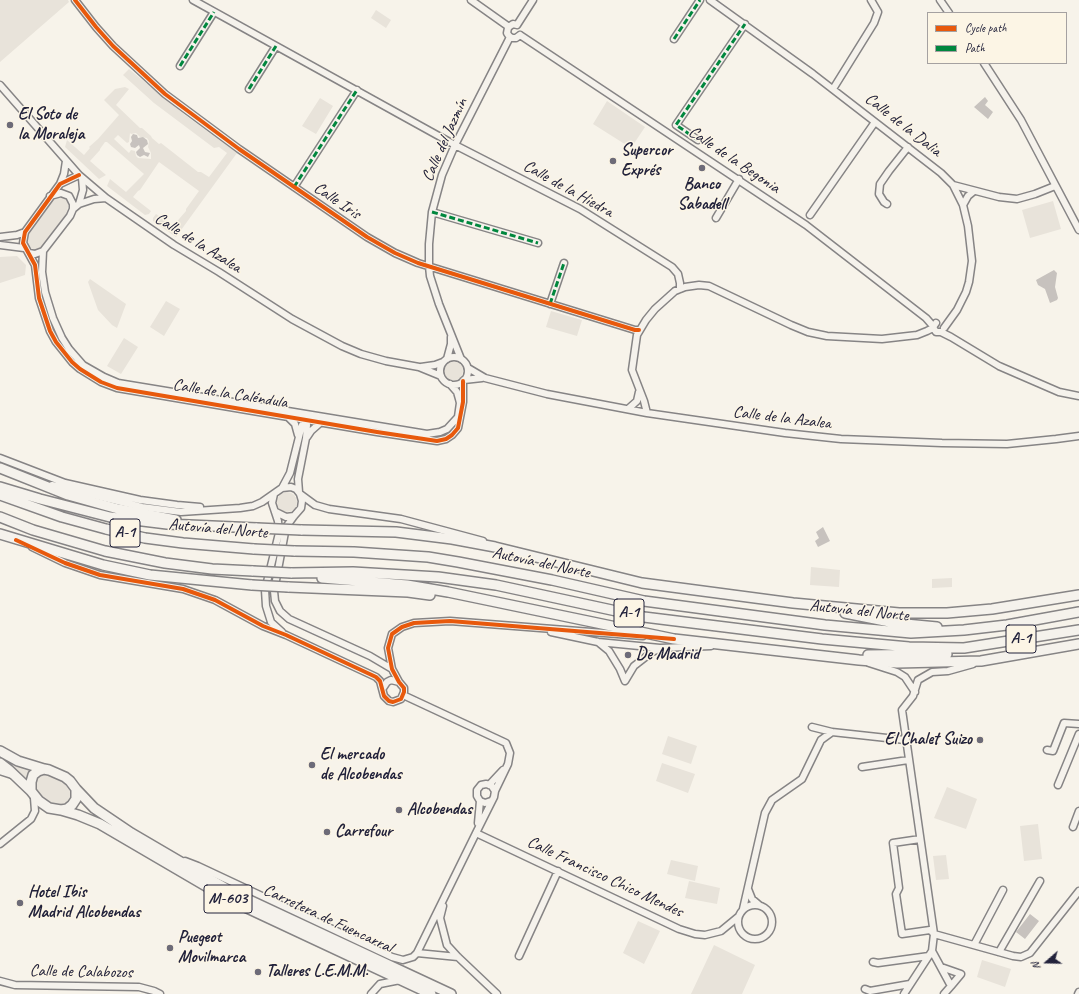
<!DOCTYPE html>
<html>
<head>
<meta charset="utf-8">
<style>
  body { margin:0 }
  #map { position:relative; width:1079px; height:994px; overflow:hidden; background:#f7f3ea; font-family:Caveat,sans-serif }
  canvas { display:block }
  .legend { position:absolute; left:927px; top:12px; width:140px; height:52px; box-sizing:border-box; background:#fcf5e5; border:1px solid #a5a1a1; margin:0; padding:5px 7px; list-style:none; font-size:12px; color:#22223b }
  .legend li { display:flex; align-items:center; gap:8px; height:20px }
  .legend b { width:20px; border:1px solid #a5a1a1 }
  .north { position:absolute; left:1027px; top:942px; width:40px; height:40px; -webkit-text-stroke:3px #fcf5e5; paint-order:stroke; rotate:250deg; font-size:11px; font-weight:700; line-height:16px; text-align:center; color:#22223b }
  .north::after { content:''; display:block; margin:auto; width:14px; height:18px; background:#22223b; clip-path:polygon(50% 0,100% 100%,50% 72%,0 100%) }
</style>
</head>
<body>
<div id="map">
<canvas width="1079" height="994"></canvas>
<ul class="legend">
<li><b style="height:5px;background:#e8590c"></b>Cycle path</li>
<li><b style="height:5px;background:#00873e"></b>Path</li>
</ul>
<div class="north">N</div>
</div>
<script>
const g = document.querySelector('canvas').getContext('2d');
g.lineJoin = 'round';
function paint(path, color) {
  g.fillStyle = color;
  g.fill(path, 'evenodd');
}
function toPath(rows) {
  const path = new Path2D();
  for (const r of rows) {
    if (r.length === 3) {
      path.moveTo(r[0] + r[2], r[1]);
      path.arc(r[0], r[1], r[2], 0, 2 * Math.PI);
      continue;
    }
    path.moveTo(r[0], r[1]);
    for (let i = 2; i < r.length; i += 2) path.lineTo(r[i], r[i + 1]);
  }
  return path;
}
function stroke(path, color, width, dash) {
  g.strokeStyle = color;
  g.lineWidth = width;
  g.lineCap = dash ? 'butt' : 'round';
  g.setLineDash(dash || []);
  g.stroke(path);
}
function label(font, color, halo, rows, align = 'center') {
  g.font = font + ' Caveat,sans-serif';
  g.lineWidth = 3;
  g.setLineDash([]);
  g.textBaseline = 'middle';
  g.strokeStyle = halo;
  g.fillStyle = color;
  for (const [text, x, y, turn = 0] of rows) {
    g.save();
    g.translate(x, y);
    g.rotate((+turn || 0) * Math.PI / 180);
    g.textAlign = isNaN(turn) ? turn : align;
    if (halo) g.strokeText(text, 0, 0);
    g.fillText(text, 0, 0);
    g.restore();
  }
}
paint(toPath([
  [0,0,68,0,69,2,0,62],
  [376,10,391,20,386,28,371,18],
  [129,69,185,115,237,153,176,237,153,221,153,218,156,214,173,226,186,211,186,209,199,191,159,162,140,190,138,191,133,197,151,211,149,214,145,215,107,186,110,179,126,192,144,174,107,142,105,142,100,149,100,150,90,161,106,175,99,179,65,147,67,140,84,155,90,148,89,147,98,139,119,115,104,100,115,89,125,87,129,89,116,105,140,128,142,128,151,136,152,138,159,144,161,143,198,172,201,172,209,177,227,153,219,147,214,148,154,103,123,75],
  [130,133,131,134,136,133,140,137,147,138,149,141,148,147,151,153,151,159,138,158,136,156,135,151,131,150,129,153,114,139,118,135,127,143,129,142],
  [320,98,333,106,316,134,302,126],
  [607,101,645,127,631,148,593,124],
  [61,197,65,199,68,202,68,207,66,215,48,241,42,247,35,250,29,247,26,243,28,232,50,202,56,198],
  [1053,201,1061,229,1030,238,1022,210],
  [17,256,26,265,25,275,0,283,0,257],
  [90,279,126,304,117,328,112,325,98,310,88,282],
  [166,301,180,309,164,336,150,327],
  [551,311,582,320,577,336,546,327],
  [124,338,138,347,121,374,107,366],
  [453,371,10],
  [287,502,10],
  [811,567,840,570,839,587,810,585],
  [952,578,952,587,932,588,932,579],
  [668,736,697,746,691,764,662,754],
  [0,756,17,764,34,770,29,775,26,781,8,763,0,759],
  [662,763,695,774,688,793,656,781],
  [45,774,61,779,69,787,73,795,71,799,65,806,58,806,51,803,42,798,35,790,35,780,41,775],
  [947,787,977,799,966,829,934,818],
  [1038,824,1042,859,1024,861,1020,826],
  [946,855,949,879,936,880,933,856],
  [671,860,698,866,695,881,667,874],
  [689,881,720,888,717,904,685,898],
  [638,921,660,931,644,964,623,953],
  [714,945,755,965,742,994,691,994],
  [982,960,1011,969,1005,987,977,977]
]), '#e8e3da');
paint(toPath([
  [985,97,988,101,985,105,993,112,988,119,974,107],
  [133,134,137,135,138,138,143,137,147,140,148,144,143,148,145,152,150,153,148,157,144,155,140,157,137,155,136,152,140,148,139,145,135,148,131,147,130,144,132,141,131,137],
  [1054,270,1057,273,1055,287,1058,298,1057,300,1050,303,1045,289,1038,285,1036,280],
  [823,527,830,541,818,547,815,541,819,538,816,532],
  [1030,914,1039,921,1025,939,1016,932]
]), '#c7c2be');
const minor = toPath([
  [75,0,96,27,113,46,165,94,239,149,367,237,395,253,418,263,635,330,639,330],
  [193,0,455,145,580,209,672,267,678,274,680,283,680,289],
  [471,0,509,27],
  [710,0,813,74,941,173,953,185,963,205,968,226,972,261,969,282,966,292,957,310,944,328],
  [940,0,949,13],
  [517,25,513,24,510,26,508,28,507,33,509,36,512,38,516,38,520,35],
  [517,25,533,0],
  [520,35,806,225,926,318,933,326],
  [674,39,700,0],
  [984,63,1021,120,1079,230],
  [180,66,214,12],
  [0,85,79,175,106,198,174,245,219,272,292,319,342,346,361,354,386,361,419,367,441,376],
  [249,89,276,46],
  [833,89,874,23,878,12,871,0],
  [698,140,676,125,745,24],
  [79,175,60,184,25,232,23,243,35,265,39,298,50,331,56,342,72,362,80,369,101,382,117,388,377,432,437,441,446,439,452,435,458,428,463,402,463,381],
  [60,184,64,174,66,161],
  [953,185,999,197,1017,199,1035,194,1055,186],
  [294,187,357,90],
  [79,204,83,190,82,178],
  [887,204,884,202,879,194,880,184,889,171,908,147],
  [963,205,968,196,974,191],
  [73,209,79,204,94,199,106,198],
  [432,212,538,243],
  [810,215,875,122],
  [716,218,739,179],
  [0,237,17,235,25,232],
  [0,245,24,248],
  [43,251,42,272,45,292,53,318,62,338,69,349,83,365,104,377,118,383,427,434,440,432,447,429,458,417,460,403,459,399,457,392,450,384],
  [29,253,35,254,43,251,70,216,73,209,73,204,69,196,61,193,50,196],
  [550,304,564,263],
  [936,323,933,327,936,332,941,332,951,337,999,366,1059,392,1079,396],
  [454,371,14],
  [447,359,451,344,451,337],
  [461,359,439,304,430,276,429,266,429,244,432,212,442,175,455,145,510,37],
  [421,367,435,365,443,362],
  [468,368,485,378,547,394,647,413,785,433,841,439,942,443,1007,444,1056,439,1079,436],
  [464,380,482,378],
  [628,409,637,401,639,392],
  [647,413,644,401,632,370,637,335,646,320,655,309,675,291,685,287,699,285,709,286,791,325,808,332,827,336,882,339,917,335,927,331,933,328],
  [289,418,295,424,298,435],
  [307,437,311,431,320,423],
  [0,458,65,483,140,500,177,505,200,507],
  [52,485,142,507,181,512,240,508,253,506,262,502,282,488,290,473,302,425,305,420,308,418],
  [282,488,291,487,296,489,300,494,302,501,301,508,294,516,286,527,274,591,275,601,280,611,289,619,370,656,392,669],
  [299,492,298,479,306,438,307,425,304,418],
  [274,494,272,503,278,521,279,533,265,590,266,606,271,622,282,632],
  [300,494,315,505,329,509,401,519,483,541],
  [276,512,286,517,294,516],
  [32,547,65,563,100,575,183,589,215,600,263,626,286,635,376,677,380,681,384,696,389,701,393,702,401,699,404,692,404,688,399,682,392,669,388,648,392,634,402,627,414,623,450,621,643,636],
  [551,632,598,642,660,648,711,646],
  [598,642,609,651,620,669,625,681,634,666,652,652,659,649],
  [869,663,897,672,905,677,915,692],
  [973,664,948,671,932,672,918,680,913,696,902,710,934,934,1013,956,1021,957,1030,953,1079,891],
  [383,688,387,682,391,680,399,682],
  [812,727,832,732],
  [1047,750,1053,751,1064,723,1079,724],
  [862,767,908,760],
  [0,771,12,775],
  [489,785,503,770],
  [1058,785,1079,734],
  [491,801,485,803,480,801,477,796,477,790,481,785,486,784,491,785,495,791],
  [478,823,480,801],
  [1073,827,1079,811],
  [476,833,679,929,695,934,705,935,721,931,738,917],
  [0,844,31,819,35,811,34,798],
  [185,861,198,866,392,957,403,960,413,957,417,953,476,833,494,797,495,791,508,764,510,753,506,743,403,695],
  [748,889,752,899,759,905],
  [755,922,17],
  [443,906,440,918,447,945,458,957,497,994],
  [743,909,765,813,772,800,802,779,821,740,832,732,905,740],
  [974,945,1003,890],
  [932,951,951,986,944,994],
  [999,952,1040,881],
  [417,953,458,957],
  [519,956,558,871],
  [873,962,878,963,929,956],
  [941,967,961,974,951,986],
  [0,981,15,985,139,987,154,991,160,994],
  [865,989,870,991,910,984],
  [371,994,380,984,400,980],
  [904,994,932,951,934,934,930,930,902,934,896,894,899,888,893,843,920,839],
  [1078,994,1079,992]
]);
const highway = toPath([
  [0,468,68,495,118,509,176,520],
  [0,487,40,499,110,517,167,524,257,528],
  [0,495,62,517,106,529,145,538,183,543,254,549],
  [0,517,33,530,105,551,165,563,212,569,253,571],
  [301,530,396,532,452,539,495,547,642,583,793,603,899,613,947,613,992,609,1079,595],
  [0,534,103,565,150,575,252,585],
  [294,551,354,552,428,557,458,562,552,580,644,601,825,625,911,633,964,630,1007,625,1079,612],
  [291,573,353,572,438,577,496,585,644,617,822,639,909,647,964,648,1079,630],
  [322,578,407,585,448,592,674,639,859,660,897,663,981,661,1079,644],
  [288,587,408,592,430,595],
  [845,613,895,623,937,627],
  [868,655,947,654],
  [0,751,18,761,44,769],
  [0,763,9,770,31,791],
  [44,769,49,770,65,777,70,781,76,789,76,799,72,805,67,809,61,810,49,808,39,801,31,791,31,782,33,775,38,771,44,769],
  [76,789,94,808,131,833,230,891,451,994],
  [61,810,78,815,100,824,230,900,431,994]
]);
stroke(minor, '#868485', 9);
stroke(highway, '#868485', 12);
stroke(minor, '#f5f2ec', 6);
stroke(highway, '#f5f2ec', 9);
const highwayBridge = toPath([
  [257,528,301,530],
  [254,549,294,551],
  [253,571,291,573],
  [252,585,288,587]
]);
stroke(highwayBridge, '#868485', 12, []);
stroke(highwayBridge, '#f5f2ec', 9);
stroke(toPath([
  [674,39,700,0],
  [180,66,214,12],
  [249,89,276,46],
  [698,140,676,125,745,24],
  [294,187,357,90],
  [432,212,538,243],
  [550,304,564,263]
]), '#00873e', 3, [6, 3]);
stroke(toPath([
  [75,0,96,27,113,46,165,94,239,149,367,237,395,253,418,263,635,330,639,330],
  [79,175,60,184,25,232,23,243,35,265,39,298,50,331,56,342,72,362,80,369,101,382,117,388,377,432,437,441,446,439,452,435,458,428,463,402,463,381],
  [16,540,65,563,100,575,183,589,215,600,263,626,286,635,376,677,380,681,384,696,389,701,393,702,401,699,404,692,404,688,399,682,392,669,388,648,392,634,402,627,414,623,450,621,674,639]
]), '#e8590c', 4);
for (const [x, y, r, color] of [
  [10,125,4,"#6d6b78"],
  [613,161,4,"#6d6b78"],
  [702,168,4,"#6d6b78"],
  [628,655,4,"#6d6b78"],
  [980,740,4,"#6d6b78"],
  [312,765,4,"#6d6b78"],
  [399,810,4,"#6d6b78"],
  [327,832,4,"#6d6b78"],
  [20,903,4,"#6d6b78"],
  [170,948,4,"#6d6b78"],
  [258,972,4,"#6d6b78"]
]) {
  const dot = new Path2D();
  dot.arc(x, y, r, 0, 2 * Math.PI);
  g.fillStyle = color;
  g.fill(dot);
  stroke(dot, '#fcf5e5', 1.5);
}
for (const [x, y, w] of [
  [125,533,30],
  [629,613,30],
  [1021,639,30],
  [228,899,48]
]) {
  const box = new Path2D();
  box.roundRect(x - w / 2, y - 14, w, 28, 3);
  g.fillStyle = '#fcf5e5';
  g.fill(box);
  stroke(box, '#22223b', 1);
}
label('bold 16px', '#22223b', null, [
  ["A-1",125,533],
  ["A-1",629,613],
  ["A-1",1021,639],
  ["M-603",228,899]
]);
label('bold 17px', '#22223b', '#fcf5e5', [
  ["El Soto de",18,115],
  ["la Moraleja",18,135],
  ["Supercor",621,151],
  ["Exprés",621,171],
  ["Banco",702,185,"center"],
  ["Sabadell",702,205,"center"],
  ["De Madrid",636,655],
  ["El Chalet Suizo",972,740,"right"],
  ["El mercado",320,755],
  ["de Alcobendas",320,775],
  ["Alcobendas",407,810],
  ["Carrefour",335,832],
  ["Hotel Ibis",28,893],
  ["Madrid Alcobendas",28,913],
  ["Puegeot",178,938],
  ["Movilmarca",178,958],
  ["Talleres L.E.M.M.",266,972]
], 'left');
label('17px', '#22223b', '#fcf5e5', [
  ["Calle de la Dalia",903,125,38],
  ["Calle del Jazmín",445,140,-66],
  ["Calle de la Begonia",734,160,34],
  ["Calle de la Hiedra",568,189,29],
  ["Calle Iris",337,201,34],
  ["Calle de la Azalea",198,243,32],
  ["Calle de la Caléndula",230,394,9],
  ["Calle de la Azalea",782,418,7],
  ["Autovía del Norte",218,529,5],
  ["Autovía del Norte",541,563,12],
  ["Autovía del Norte",859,611,6],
  ["Calle Francisco Chico Mendes",605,877,25],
  ["Carretera de Fuencarral",328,919,25],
  ["Calle de Calabozos",81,972,1]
]);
</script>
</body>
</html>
